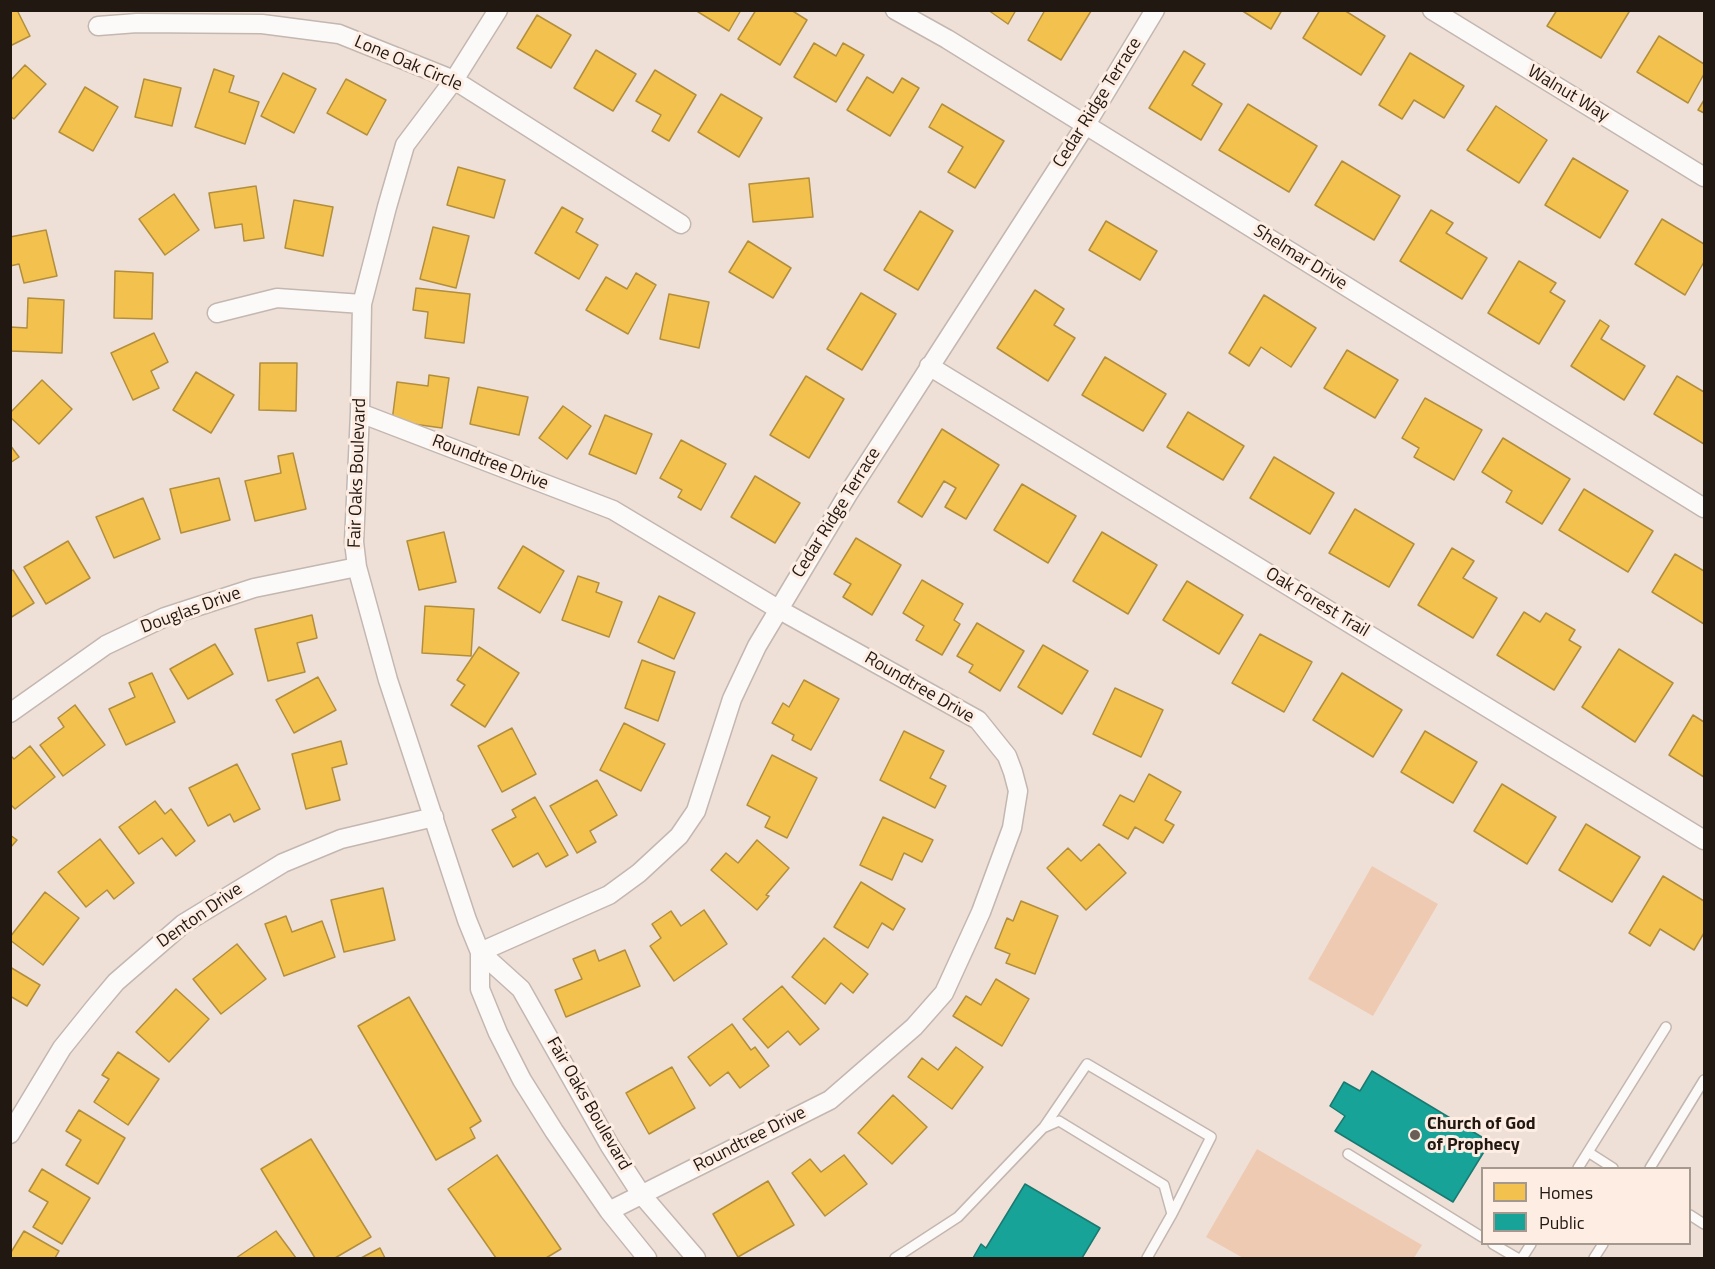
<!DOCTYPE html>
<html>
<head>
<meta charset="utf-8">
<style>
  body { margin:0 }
  #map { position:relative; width:1715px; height:1269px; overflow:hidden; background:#eee0d7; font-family:"Titillium Web",sans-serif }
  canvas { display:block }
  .frame { position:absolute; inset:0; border:12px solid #211812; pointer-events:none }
  .legend { position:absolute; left:1481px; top:1167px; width:210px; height:78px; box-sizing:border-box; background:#fdede3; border:2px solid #a5988f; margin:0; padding:8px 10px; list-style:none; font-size:18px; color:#211812 }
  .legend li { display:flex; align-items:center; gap:12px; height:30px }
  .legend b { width:30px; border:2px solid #a5988f }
</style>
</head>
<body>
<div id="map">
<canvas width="1715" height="1269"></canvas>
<div class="frame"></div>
<ul class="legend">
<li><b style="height:16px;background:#f2c14e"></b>Homes</li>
<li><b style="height:16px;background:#17a398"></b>Public</li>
</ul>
</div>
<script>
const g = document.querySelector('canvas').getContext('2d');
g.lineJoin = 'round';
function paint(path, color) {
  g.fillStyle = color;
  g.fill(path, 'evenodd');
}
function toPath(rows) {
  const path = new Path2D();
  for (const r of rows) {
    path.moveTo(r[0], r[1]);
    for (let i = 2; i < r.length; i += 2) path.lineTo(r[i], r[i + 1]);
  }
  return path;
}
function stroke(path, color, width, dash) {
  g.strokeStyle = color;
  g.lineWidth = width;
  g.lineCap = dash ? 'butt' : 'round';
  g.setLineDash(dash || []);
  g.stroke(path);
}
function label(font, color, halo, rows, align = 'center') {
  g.font = font + ' "Titillium Web",sans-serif';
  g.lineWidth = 6;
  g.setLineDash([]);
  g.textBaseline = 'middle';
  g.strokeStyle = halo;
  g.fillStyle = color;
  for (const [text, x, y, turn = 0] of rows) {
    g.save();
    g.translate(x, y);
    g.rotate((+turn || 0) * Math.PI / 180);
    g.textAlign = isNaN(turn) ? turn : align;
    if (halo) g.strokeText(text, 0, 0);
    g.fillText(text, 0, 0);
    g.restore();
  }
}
paint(toPath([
  [1372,866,1438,904,1373,1016,1308,979],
  [1257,1149,1422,1245,1414,1258,1243,1258,1206,1237]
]), '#efcab2');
const homes = toPath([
  [10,10,17,10,30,36,10,46,10,10],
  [695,10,741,10,729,31,695,10],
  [756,10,791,10,807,20,780,65,738,39,756,10],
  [988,10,1016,10,1008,24,988,10],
  [1045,10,1091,11,1061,60,1028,40,1045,10],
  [1241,10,1282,10,1271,29,1241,10],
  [1320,10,1344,10,1385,36,1361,75,1303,38,1320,10],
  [1557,10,1626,10,1629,12,1601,58,1547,26,1557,10],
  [537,15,571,35,551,68,517,48,537,15],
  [1659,36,1704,64,1704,74,1688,103,1637,72,1659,36],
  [814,43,836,56,843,43,864,55,836,102,794,77,814,43],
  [596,50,636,74,613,111,574,88,596,50],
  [1184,51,1205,64,1192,85,1222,104,1201,140,1149,108,1184,51],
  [1410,53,1464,86,1444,118,1414,100,1402,119,1379,105,1410,53],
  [25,65,46,84,14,119,10,116,10,81,25,65],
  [214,69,234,76,229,92,259,102,245,144,195,127,214,69],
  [655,70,696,95,669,141,652,131,661,115,636,101,655,70],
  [283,73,316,89,294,133,261,116,283,73],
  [867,77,893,93,902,78,919,88,890,136,847,110,867,77],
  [144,79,181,88,172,126,135,117,144,79],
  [346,79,386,100,367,135,327,113,346,79],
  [85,87,118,107,93,151,59,132,85,87],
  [721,94,762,118,739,157,698,132,721,94],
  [1704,100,1704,113,1698,110,1704,100],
  [942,104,1004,141,975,188,948,172,963,147,929,127,942,104],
  [1248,104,1317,146,1289,192,1219,150,1248,104],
  [1496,106,1547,140,1519,183,1467,150,1496,106],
  [1573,158,1628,191,1600,238,1545,205,1573,158],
  [1342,161,1400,196,1374,240,1315,205,1342,161],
  [458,167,505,180,494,218,447,205,458,167],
  [809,178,813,217,753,222,749,184,809,178],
  [256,186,264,238,244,241,242,224,215,228,209,193,256,186],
  [174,194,199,230,165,255,139,219,174,194],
  [294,200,333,207,323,256,285,248,294,200],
  [562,207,583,219,576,232,598,245,579,279,535,253,562,207],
  [1431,210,1453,223,1446,233,1487,258,1462,299,1400,261,1431,210],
  [920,211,953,231,918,290,884,270,920,211],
  [1662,219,1704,244,1704,262,1685,295,1635,264,1662,219],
  [1106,221,1157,251,1140,280,1089,250,1106,221],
  [433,227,469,236,456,288,420,279,433,227],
  [46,230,57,276,24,283,19,264,10,266,10,237,46,230],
  [748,241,791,268,773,298,729,272,748,241],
  [1519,261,1556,283,1550,292,1565,301,1539,344,1488,313,1519,261],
  [115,271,153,273,152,319,114,318,115,271],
  [636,273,656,285,628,334,586,310,606,277,627,289,636,273],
  [416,288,470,294,464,343,425,338,428,312,413,310,416,288],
  [1035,290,1064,309,1054,325,1075,338,1048,381,997,348,1035,290],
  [861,293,896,314,862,370,827,349,861,293],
  [669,294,709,302,699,348,660,339,669,294],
  [1264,295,1316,328,1291,367,1261,347,1249,366,1229,353,1264,295],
  [28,298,64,300,62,353,10,351,10,327,27,328,28,298],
  [1600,320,1609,326,1601,339,1645,366,1624,400,1571,366,1600,320],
  [154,333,168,362,151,371,159,388,133,400,111,353,154,333],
  [1347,350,1398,380,1375,418,1324,388,1347,350],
  [1105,357,1166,394,1143,431,1082,395,1105,357],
  [260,363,297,363,296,411,259,410,260,363],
  [196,372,234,395,211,433,173,410,196,372],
  [429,375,449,378,442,428,392,421,397,382,428,386,429,375],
  [806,376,844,399,809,458,770,435,806,376],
  [1677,376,1704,392,1704,444,1654,414,1677,376],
  [42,380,72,409,39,444,10,417,10,413,42,380],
  [478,387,528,397,519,435,470,424,478,387],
  [1425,398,1482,430,1454,480,1414,457,1419,448,1402,438,1425,398],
  [563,406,591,426,567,459,539,438,563,406],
  [1188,412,1244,446,1223,480,1167,447,1188,412],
  [605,415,652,434,636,474,589,454,605,415],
  [942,429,999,465,966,519,945,507,956,488,944,481,922,517,898,502,942,429],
  [1503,438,1570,479,1542,524,1506,502,1512,491,1482,472,1503,438],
  [681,440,726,464,701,510,678,497,682,490,660,478,681,440],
  [10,445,19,457,10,463,10,445],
  [293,453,306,509,255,521,245,481,281,473,278,456,293,453],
  [1274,457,1334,493,1310,534,1250,498,1274,457],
  [755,476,800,503,775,543,731,517,755,476],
  [219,478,230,520,181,533,170,489,219,478],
  [1022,484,1076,516,1048,563,994,530,1022,484],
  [1584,489,1653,531,1628,572,1559,530,1584,489],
  [143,498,160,539,114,558,96,517,143,498],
  [1355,509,1414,544,1389,587,1329,553,1355,509],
  [444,532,456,582,419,590,407,541,444,532],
  [1102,532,1157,565,1128,614,1073,581,1102,532],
  [856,538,901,565,872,615,843,597,851,584,834,574,856,538],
  [68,541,90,578,46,604,24,567,68,541],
  [523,546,564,571,540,613,498,588,523,546],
  [1452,548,1474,561,1463,578,1497,598,1473,638,1418,605,1452,548],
  [1675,554,1704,571,1704,624,1652,592,1675,554],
  [13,570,34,603,10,618,10,572,13,570],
  [578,576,599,583,596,592,622,602,609,637,562,620,578,576],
  [922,580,963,604,954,620,960,624,942,655,916,640,924,626,903,613,922,580],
  [1187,581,1243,615,1219,654,1163,620,1187,581],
  [659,596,695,613,674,659,638,642,659,596],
  [425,606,474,609,471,656,422,653,425,606],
  [1524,612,1540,622,1546,613,1575,630,1569,640,1581,647,1554,690,1497,655,1524,612],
  [312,615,317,638,297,643,305,672,268,681,255,629,312,615],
  [977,623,1024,651,1000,691,969,672,973,665,957,656,977,623],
  [1260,634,1312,662,1284,712,1232,683,1260,634],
  [215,644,233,674,188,699,170,669,215,644],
  [1043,645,1088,671,1062,714,1018,687,1043,645],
  [479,647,519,673,485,727,451,705,465,685,457,680,479,647],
  [1619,649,1673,683,1635,742,1582,707,1619,649],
  [642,660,675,672,658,721,625,708,642,660],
  [152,673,175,722,126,745,109,709,135,697,129,683,152,673],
  [1342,673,1402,710,1373,757,1313,720,1342,673],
  [318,677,336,710,294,733,276,700,318,677],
  [804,680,839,699,811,750,792,740,794,735,772,723,783,703,789,707,804,680],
  [1115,688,1163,710,1141,757,1093,734,1115,688],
  [75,705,105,745,63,776,40,745,64,727,58,718,75,705],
  [1693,715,1704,722,1704,777,1669,755,1693,715],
  [624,723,665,744,641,791,600,770,624,723],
  [512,728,536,774,502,792,478,746,512,728],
  [904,731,944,751,930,778,946,786,935,808,880,780,904,731],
  [1425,731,1477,762,1453,803,1401,772,1425,731],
  [341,741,347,764,332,768,340,800,306,809,292,754,341,741],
  [30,746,55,777,15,809,10,804,10,755,14,759,30,746],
  [772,755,817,778,787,838,765,827,770,817,747,805,772,755],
  [237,764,260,809,234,822,230,814,208,826,189,788,237,764],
  [1149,774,1181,792,1165,820,1174,825,1163,843,1135,827,1128,839,1103,825,1120,795,1134,802,1149,774],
  [597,780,617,815,590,831,596,842,577,853,550,806,597,780],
  [1502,784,1556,817,1527,864,1474,831,1502,784],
  [535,797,568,855,546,867,538,853,513,867,492,830,516,817,512,810,535,797],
  [155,801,165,814,171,809,195,841,176,856,162,838,139,854,119,827,155,801],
  [883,817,933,840,922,862,904,853,892,880,860,865,883,817],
  [1586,824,1640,857,1612,902,1559,870,1586,824],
  [10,835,17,840,10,848,10,835],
  [100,839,134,883,114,899,107,890,86,907,58,872,100,839],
  [757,840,789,868,766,895,769,896,757,910,711,870,726,853,738,863,757,840],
  [1099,844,1126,873,1086,910,1047,868,1068,848,1081,861,1099,844],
  [1663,876,1704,901,1704,933,1694,950,1660,929,1650,946,1629,933,1663,876],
  [861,882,905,909,893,930,882,923,868,948,834,927,861,882],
  [383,888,395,940,344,952,331,900,383,888],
  [45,892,79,918,43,965,10,940,10,937,45,892],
  [1021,901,1058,916,1035,974,1006,963,1010,954,995,948,1007,918,1013,921,1021,901],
  [704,910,727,944,674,981,650,946,661,938,652,924,671,911,681,926,704,910],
  [286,916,292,932,322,921,335,957,284,976,265,924,286,916],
  [824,938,868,974,853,993,841,983,825,1004,792,977,824,938],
  [237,944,266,979,221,1014,193,979,237,944],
  [595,950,599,961,625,950,640,986,566,1017,555,990,582,979,573,959,595,950],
  [10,967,40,985,27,1006,10,996,10,967],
  [996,979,1029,999,1002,1046,953,1016,966,996,981,1005,996,979],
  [782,986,819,1029,800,1045,788,1031,768,1048,743,1019,782,986],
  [176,989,209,1019,169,1062,136,1032,176,989],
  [409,997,481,1121,470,1128,475,1138,436,1160,358,1026,409,997],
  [732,1024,751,1050,755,1047,769,1066,740,1088,728,1072,710,1086,688,1057,732,1024],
  [956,1047,983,1067,952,1109,908,1077,922,1058,938,1070,956,1047],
  [118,1052,159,1079,128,1125,94,1102,109,1079,102,1075,118,1052],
  [672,1067,695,1108,649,1134,626,1093,672,1067],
  [893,1095,927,1127,892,1164,858,1133,893,1095],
  [79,1110,125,1138,98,1184,66,1165,81,1140,66,1131,79,1110],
  [311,1139,371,1237,335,1258,315,1258,261,1169,311,1139],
  [497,1155,561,1249,546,1258,496,1258,448,1189,497,1155],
  [844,1155,867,1184,825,1216,792,1173,810,1159,821,1172,844,1155],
  [42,1169,90,1198,62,1244,33,1227,48,1202,29,1191,42,1169],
  [768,1181,794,1225,738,1257,713,1214,768,1181],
  [24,1231,59,1251,55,1258,10,1258,10,1254,24,1231],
  [276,1231,296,1258,236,1258,276,1231],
  [380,1248,385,1258,361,1258,380,1248]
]);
paint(homes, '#f2c14e');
stroke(homes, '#b38e3c', 1.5);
const public = toPath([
  [1372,1071,1490,1142,1453,1202,1335,1131,1345,1116,1330,1106,1344,1082,1360,1091,1372,1071],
  [1025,1184,1100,1228,1082,1258,973,1258,981,1244,986,1248,1025,1184]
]);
paint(public, '#17a398');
stroke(public, '#1a7970', 1.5);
const lane = toPath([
  [1044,1127,1087,1064,1211,1137,1172,1214],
  [1588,1152,1613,1168],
  [1348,1154,1482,1237],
  [1578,1168,1666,1027],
  [1650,1168,1704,1080],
  [1690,1215,1704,1224],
  [1493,1244,1517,1258],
  [895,1258,958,1217,1043,1128,1059,1121,1164,1185,1172,1214,1147,1258],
  [1522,1258,1531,1244],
  [1594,1258,1603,1244]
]);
const street = toPath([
  [498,10,454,80,405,145,387,207,362,304,360,413,354,542,357,567,388,680,467,920,480,952,480,989,498,1033,522,1080,554,1131,609,1211,647,1258],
  [895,10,947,39,1704,508],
  [1432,10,1704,177],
  [98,26,137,23,262,24,339,34,454,80,681,224],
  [217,313,277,298,362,304],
  [929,366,1704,840],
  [360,413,613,510,778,609,978,720,1007,756,1013,772,1018,791,1012,828,981,912,944,993,914,1027,830,1100,609,1211],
  [10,713,106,645,165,617,254,588,357,567],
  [480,952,609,895,639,873,679,836,696,811,732,699,757,646,848,494,1085,126,1155,10],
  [480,952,521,989,610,1146,641,1194,696,1258],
  [10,1134,62,1048,95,1007,116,982,183,924,283,863,341,839,434,817]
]);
stroke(lane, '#c3b7b0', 12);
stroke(street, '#c3b7b0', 21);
stroke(lane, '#fcfaf9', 9);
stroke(street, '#fcfaf9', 18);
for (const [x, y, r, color] of [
  [1415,1135,6,"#695e57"]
]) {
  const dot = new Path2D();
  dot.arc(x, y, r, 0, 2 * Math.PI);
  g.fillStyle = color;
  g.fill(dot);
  stroke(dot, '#fdede3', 2);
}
label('18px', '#211812', '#fdede3', [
  ["Lone Oak Circle",408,64,23],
  ["Walnut Way",1568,94,31],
  ["Cedar Ridge Terrace",1098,103,-58],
  ["Shelmar Drive",1300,258,32],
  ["Roundtree Drive",490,463,21],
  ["Fair Oaks Boulevard",358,473,-88],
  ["Cedar Ridge Terrace",837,513,-58],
  ["Oak Forest Trail",1317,603,31],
  ["Douglas Drive",191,611,-20],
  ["Roundtree Drive",919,688,30],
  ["Denton Drive",200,916,-35],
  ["Fair Oaks Boulevard",588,1104,60],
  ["Roundtree Drive",750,1140,-27]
]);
label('bold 18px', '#211812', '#fdede3', [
  ["Church of God",1427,1125],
  ["of Prophecy",1427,1146]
], 'left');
</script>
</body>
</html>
